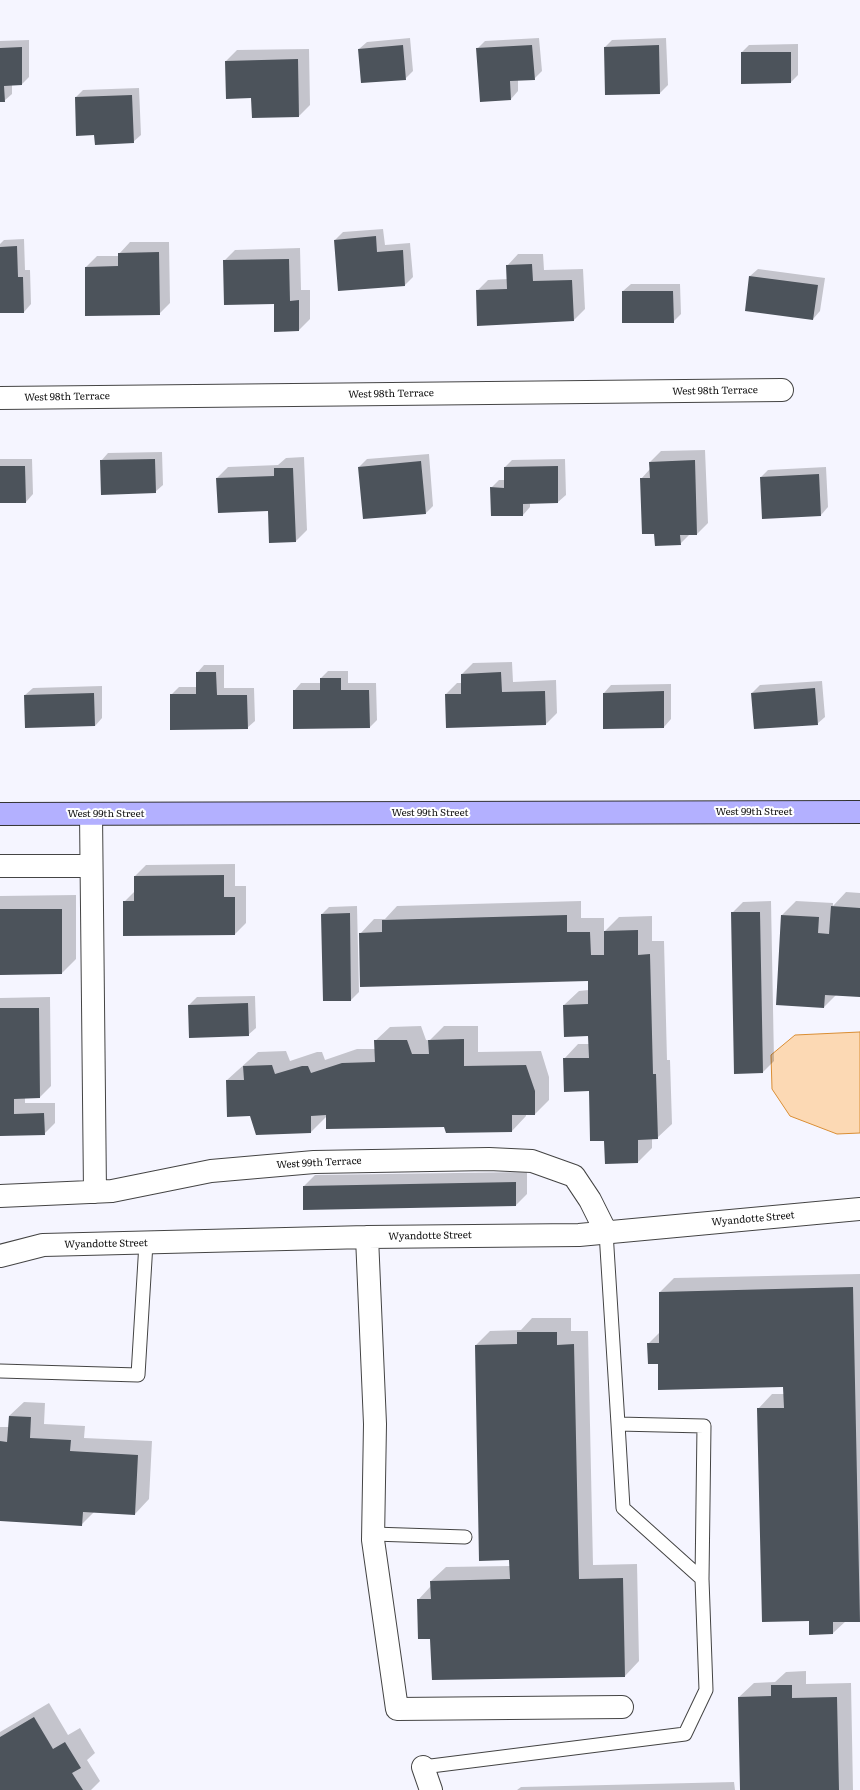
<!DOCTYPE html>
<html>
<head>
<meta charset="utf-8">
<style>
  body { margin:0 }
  canvas { display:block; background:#f5f5ff }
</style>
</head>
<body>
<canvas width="860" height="1790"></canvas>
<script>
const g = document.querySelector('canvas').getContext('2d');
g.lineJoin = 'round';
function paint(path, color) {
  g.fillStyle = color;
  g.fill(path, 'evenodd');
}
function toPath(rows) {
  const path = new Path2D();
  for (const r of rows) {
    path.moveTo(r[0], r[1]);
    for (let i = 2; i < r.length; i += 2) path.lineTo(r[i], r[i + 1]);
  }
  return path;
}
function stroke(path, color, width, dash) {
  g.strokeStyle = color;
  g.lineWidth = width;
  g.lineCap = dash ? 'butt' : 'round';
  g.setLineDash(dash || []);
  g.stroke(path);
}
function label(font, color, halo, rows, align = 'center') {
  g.font = font + ' Literata,serif';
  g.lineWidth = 4;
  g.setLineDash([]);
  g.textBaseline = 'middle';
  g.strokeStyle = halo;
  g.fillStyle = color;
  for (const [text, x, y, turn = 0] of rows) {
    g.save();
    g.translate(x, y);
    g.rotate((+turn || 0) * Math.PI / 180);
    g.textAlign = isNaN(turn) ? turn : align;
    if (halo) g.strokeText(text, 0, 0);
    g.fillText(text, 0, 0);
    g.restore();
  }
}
const water = toPath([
  [860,1032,860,1133,837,1134,790,1116,772,1089,771,1055,795,1035,860,1032]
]);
paint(water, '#fcd9b4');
stroke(water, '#da8e34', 1);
paint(toPath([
  [410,38,413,71,405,79,359,49,367,42],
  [539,38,542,71,534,79,518,80,518,91,511,99,477,49,485,41],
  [666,38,668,85,660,93,606,94,605,47,612,40],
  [29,40,29,77,22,84,12,84,12,94,4,101,0,101,0,41],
  [798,44,798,75,791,82,742,52,749,45],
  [309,49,310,105,299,116,226,61,237,50],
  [139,88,141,135,133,142,95,134,76,97,83,90],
  [383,229,385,245,410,243,413,277,405,285,339,290,335,240,343,232],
  [24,239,25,270,30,270,31,304,24,312,0,312,0,244,4,240],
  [130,242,169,242,170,303,159,314,86,267,97,256,119,256,119,254],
  [300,248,301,290,310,290,310,319,299,330,275,303,224,261,235,250],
  [518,254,543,254,544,270,583,269,585,309,574,320,477,291,488,280,508,279,507,266],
  [758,269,825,278,820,311,813,319,746,310,750,276],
  [631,284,680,284,681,314,673,322,623,291],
  [705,450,708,523,697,534,690,534,680,544,655,533,641,479,650,469,650,462,661,451],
  [162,452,163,485,155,492,101,461,108,453],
  [429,454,433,506,426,513,359,467,367,459],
  [304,457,307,530,296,541,269,510,217,478,228,467,278,465,286,458],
  [0,459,32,459,33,494,26,502,0,502],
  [565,459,566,495,558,502,530,502,530,507,523,515,491,488,499,480,505,480,505,467,512,460],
  [826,467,828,507,821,515,761,477,768,470],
  [512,662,513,682,556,680,557,713,546,724,446,694,457,683,462,683,462,674,473,663],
  [204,665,224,665,224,688,254,688,255,721,247,728,171,695,179,687,197,687,197,673],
  [328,671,348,671,348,683,376,683,377,720,370,727,294,691,301,683,321,683,321,678],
  [822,681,825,717,817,724,752,693,760,685],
  [671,684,671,719,664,727,604,693,611,685],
  [102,686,102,718,95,726,25,695,33,688],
  [235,864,235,886,246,886,246,923,235,934,124,902,135,891,135,876,146,865],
  [846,892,860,893,860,996,836,995,824,1007,782,915,796,901,833,903,833,906],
  [76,895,76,959,62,973,0,974,0,896],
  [581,901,581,918,604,918,604,932,619,917,652,916,652,941,664,941,667,1060,670,1060,672,1124,657,1138,652,1139,652,1148,638,1162,605,1140,590,1090,564,1059,578,1044,590,1044,589,1035,565,1036,564,1005,579,991,589,990,589,980,360,934,374,919,385,919,397,906],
  [771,901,774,1061,763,1072,732,913,743,902],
  [357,906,359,992,351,1000,324,1000,322,914,329,907],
  [255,996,256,1028,248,1035,189,1005,197,997],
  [50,997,51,1086,40,1097,25,1097,25,1103,55,1103,55,1123,44,1134,0,1135,0,998],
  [421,1026,426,1040,430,1040,444,1026,478,1026,478,1052,541,1051,549,1077,549,1100,535,1114,526,1114,526,1116,512,1131,447,1132,445,1126,327,1116,311,1132,250,1115,227,1080,258,1052,286,1051,290,1061,317,1052,322,1052,325,1060,357,1049,375,1049,375,1041,390,1027],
  [527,1172,527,1194,516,1205,304,1186,315,1175],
  [860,1274,860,1620,846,1621,833,1633,810,1620,758,1409,772,1394,785,1394,784,1386,659,1363,648,1344,660,1332,660,1292,674,1278],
  [532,1318,571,1318,571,1331,588,1331,593,1565,637,1564,639,1661,625,1676,431,1637,418,1600,431,1586,431,1581,446,1567,510,1566,510,1559,480,1560,476,1345,490,1331,521,1330],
  [24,1402,45,1403,44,1424,85,1426,84,1438,152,1441,149,1499,135,1514,95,1511,81,1525,0,1520,0,1427,9,1427,9,1416],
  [806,1671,806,1684,851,1683,853,1790,741,1790,739,1697,754,1683,775,1682,786,1672],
  [49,1703,68,1735,80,1728,95,1753,87,1760,100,1781,91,1790,0,1790,0,1732],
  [734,1782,735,1790,517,1790,521,1787]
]), '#0003');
paint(toPath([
  [403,45,406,80,361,83,358,49],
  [532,45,535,80,510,81,511,100,480,102,476,48],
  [659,45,660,94,605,95,604,47],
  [22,47,22,85,4,86,5,102,0,102,0,48],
  [741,52,791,52,791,83,741,84],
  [298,59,299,117,252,118,251,98,226,99,225,61],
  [132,95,134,143,95,145,94,135,76,136,75,97],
  [376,236,377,252,403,250,405,286,338,291,334,240],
  [17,246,18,277,23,277,24,313,0,313,0,247],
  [159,252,160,315,85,316,85,267,118,266,118,253],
  [289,259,290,301,299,300,299,331,274,332,274,304,224,305,223,260],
  [532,264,533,281,572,280,574,321,477,326,476,290,507,289,506,265],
  [749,276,818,285,813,320,745,311],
  [622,291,673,291,674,323,622,323],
  [155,459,156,493,101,495,100,460],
  [695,460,697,535,680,535,681,545,655,546,654,534,642,534,640,478,650,478,649,462],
  [421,461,426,514,363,519,358,467],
  [0,466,25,466,26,503,0,503],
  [558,466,558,503,523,504,523,516,491,516,490,487,504,488,504,467],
  [274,468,293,468,296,542,269,543,268,511,218,513,216,478,274,476],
  [819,474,821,516,762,519,760,477],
  [196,672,216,672,217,695,247,695,248,729,170,730,170,694,196,694],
  [501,672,502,692,545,691,546,725,446,728,445,694,461,694,461,674],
  [320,678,341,678,341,690,369,690,370,728,293,729,293,690,320,690],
  [815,688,818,725,754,729,751,693],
  [664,691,664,728,603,729,603,693],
  [94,693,95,726,25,728,24,695],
  [224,875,224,897,235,897,235,935,123,936,123,901,134,901,134,876],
  [831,906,860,908,860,997,825,995,824,1008,776,1005,781,915,819,917,818,933,829,934],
  [0,909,62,909,62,974,0,975],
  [731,912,760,912,763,1073,734,1074],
  [350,913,351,1001,323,1001,321,914],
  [567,915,567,932,590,932,591,955,604,955,604,931,638,930,638,955,650,954,653,1074,656,1074,658,1139,638,1140,638,1163,605,1164,604,1141,590,1141,589,1091,564,1092,563,1058,589,1058,588,1036,564,1037,563,1005,588,1004,588,981,360,987,359,933,382,932,382,920],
  [248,1003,249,1036,189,1038,188,1005],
  [0,1008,39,1008,40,1098,14,1099,14,1114,44,1113,45,1135,0,1136],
  [464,1039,464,1066,526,1065,535,1091,535,1115,512,1115,512,1132,446,1133,444,1127,326,1129,326,1115,311,1116,311,1133,256,1135,250,1116,227,1117,226,1080,244,1080,243,1066,272,1065,275,1074,302,1066,308,1066,311,1073,342,1063,375,1062,374,1040,407,1040,412,1054,429,1054,428,1040],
  [516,1182,516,1206,303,1210,303,1186],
  [853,1287,860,1622,833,1622,833,1634,809,1635,809,1621,762,1622,757,1408,784,1408,783,1387,658,1390,658,1364,648,1364,647,1343,659,1343,659,1292],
  [517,1332,557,1332,557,1345,574,1344,579,1579,623,1578,625,1677,432,1680,430,1639,418,1639,417,1599,431,1599,430,1581,510,1579,509,1560,479,1561,475,1345,517,1344],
  [9,1416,31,1417,30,1438,71,1440,70,1451,138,1455,135,1515,83,1512,82,1526,0,1521,0,1441,7,1442],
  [771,1685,792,1685,792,1698,837,1697,839,1790,740,1790,738,1697,771,1696],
  [34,1717,53,1749,65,1742,81,1768,72,1773,83,1790,0,1790,0,1737]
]), '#4c535b');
const lane = toPath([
  [0,1371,138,1375,146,1243],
  [618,1424,623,1508,702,1579],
  [373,1534,465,1537],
  [423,1767,685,1734,706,1690,702,1579,704,1426,618,1424,606,1232]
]);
const street = toPath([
  [0,398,782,390],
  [91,814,95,1192],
  [0,866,91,866],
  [0,1196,112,1191,211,1171,314,1162,489,1159,532,1161,574,1176,590,1200,606,1232],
  [367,1237,375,1424,373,1540,397,1709,622,1707],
  [0,1256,43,1245,367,1237,579,1235,860,1209],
  [423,1767,431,1790]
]);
const secondary = toPath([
  [0,814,860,812]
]);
stroke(lane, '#444', 15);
stroke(street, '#444', 24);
stroke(secondary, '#333', 24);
stroke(lane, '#fff', 13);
stroke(street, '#fff', 22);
stroke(secondary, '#b3b0ff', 22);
label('10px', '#111', '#fff', [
  ["West 98th Terrace",715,391,-1],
  ["West 98th Terrace",391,394,-1],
  ["West 98th Terrace",67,397,-1],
  ["West 99th Street",754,812],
  ["West 99th Street",430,813],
  ["West 99th Street",106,814],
  ["West 99th Terrace",319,1163,-3],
  ["Wyandotte Street",753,1219,-5],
  ["Wyandotte Street",430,1236,-1],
  ["Wyandotte Street",106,1244,-1]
]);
</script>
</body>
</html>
